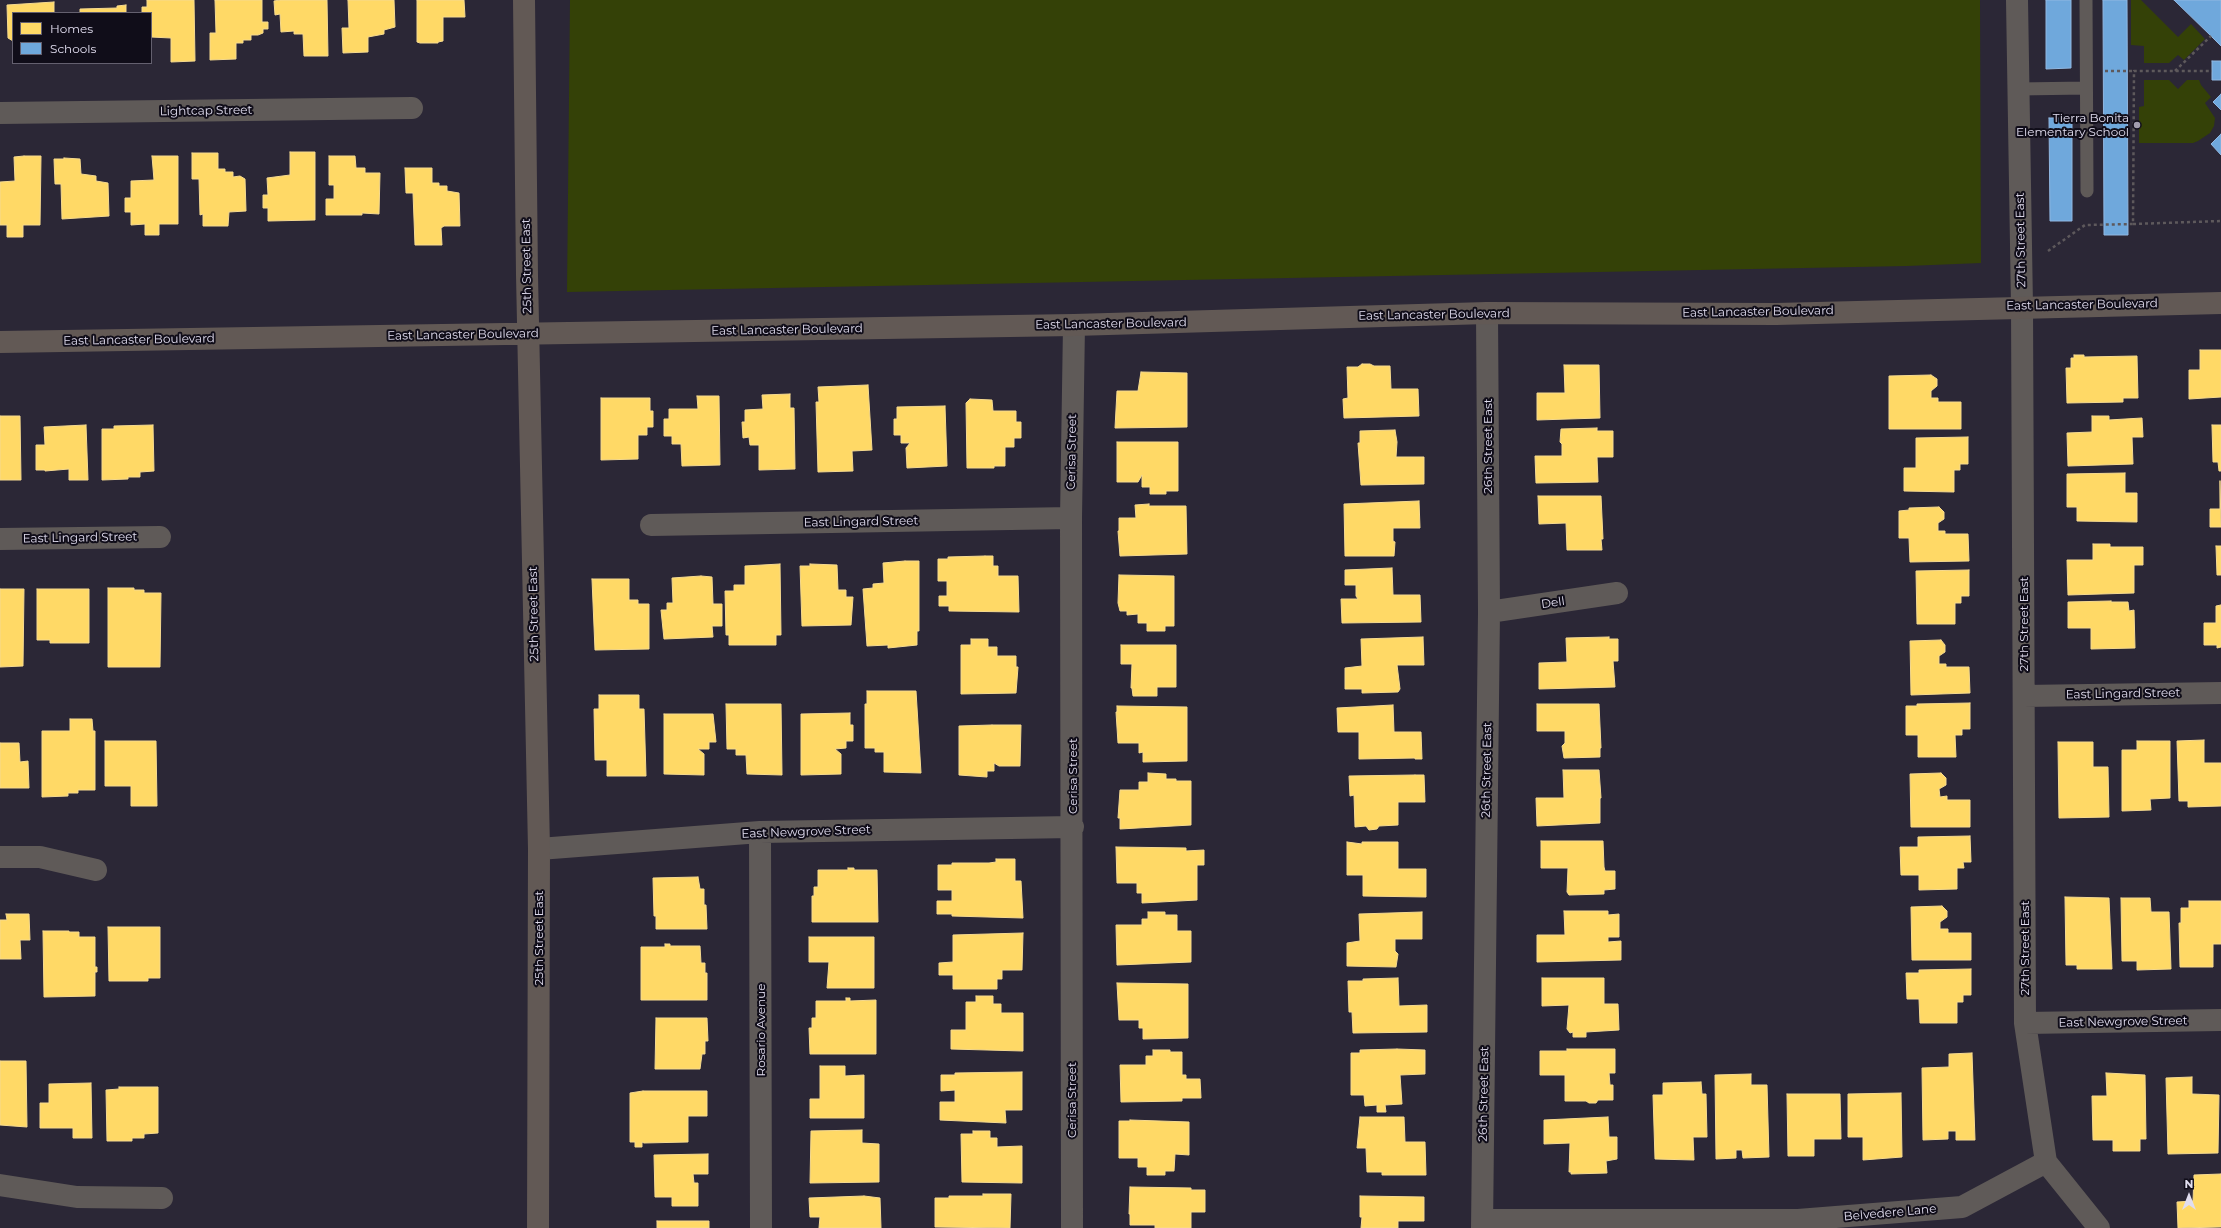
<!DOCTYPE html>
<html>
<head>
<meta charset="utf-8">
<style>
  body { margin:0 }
  #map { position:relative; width:2221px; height:1228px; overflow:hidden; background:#2b2736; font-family:Montserrat,sans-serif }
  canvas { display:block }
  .legend { position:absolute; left:12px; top:12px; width:140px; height:52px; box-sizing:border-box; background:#100d19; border:1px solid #64606f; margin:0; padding:5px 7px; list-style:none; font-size:12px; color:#e1ddef }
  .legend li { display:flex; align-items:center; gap:8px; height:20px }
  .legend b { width:20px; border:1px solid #64606f }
  .north { position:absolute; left:2169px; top:1176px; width:40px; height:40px; -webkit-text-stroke:3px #100d19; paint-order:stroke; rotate:0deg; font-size:11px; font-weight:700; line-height:16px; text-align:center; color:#e1ddef }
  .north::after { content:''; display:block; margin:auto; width:14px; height:18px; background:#e1ddef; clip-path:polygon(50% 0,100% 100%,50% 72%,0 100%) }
</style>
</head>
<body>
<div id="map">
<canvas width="2221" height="1228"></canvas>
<ul class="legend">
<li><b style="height:11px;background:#ffd966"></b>Homes</li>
<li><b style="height:11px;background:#6fa8dc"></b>Schools</li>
</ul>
<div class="north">N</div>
</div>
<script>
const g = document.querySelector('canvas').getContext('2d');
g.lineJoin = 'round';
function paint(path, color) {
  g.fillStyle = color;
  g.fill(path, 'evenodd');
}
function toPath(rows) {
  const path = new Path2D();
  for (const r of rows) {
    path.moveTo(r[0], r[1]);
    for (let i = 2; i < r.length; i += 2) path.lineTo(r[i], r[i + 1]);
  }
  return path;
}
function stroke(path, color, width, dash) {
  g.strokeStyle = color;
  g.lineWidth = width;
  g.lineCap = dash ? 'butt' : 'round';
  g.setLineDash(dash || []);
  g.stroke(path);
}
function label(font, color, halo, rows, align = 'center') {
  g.font = font + ' Montserrat,sans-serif';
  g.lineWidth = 4;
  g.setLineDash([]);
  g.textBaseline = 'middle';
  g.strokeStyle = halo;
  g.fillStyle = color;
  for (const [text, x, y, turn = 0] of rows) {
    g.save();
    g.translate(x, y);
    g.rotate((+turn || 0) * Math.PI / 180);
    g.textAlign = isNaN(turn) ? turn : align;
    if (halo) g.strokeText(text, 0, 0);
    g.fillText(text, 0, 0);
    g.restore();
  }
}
paint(toPath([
  [570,0,1980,0,1981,263,1907,266,567,292],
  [2131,0,2141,0,2178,37,2191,24,2205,39,2184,60,2178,55,2169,63,2144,63,2144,46,2131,45],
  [2144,80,2169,80,2178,89,2187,80,2199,80,2201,85,2211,97,2205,103,2215,118,2214,126,2210,133,2198,141,2193,143,2139,143,2139,107,2144,106]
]), '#344107');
const homes = toPath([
  [147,0,194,0,195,61,171,62,171,38,151,37,151,13,142,13,142,7,147,7,147,0],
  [215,0,262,0,262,22,268,22,268,29,263,29,263,33,258,35,251,35,251,40,243,40,243,43,236,43,236,59,210,60,210,33,216,33,215,0],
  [280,0,327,0,328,56,304,56,303,34,294,34,294,31,281,32,280,14,275,15,274,1,280,0],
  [348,0,394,0,395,27,384,30,384,34,368,37,368,52,343,53,342,28,349,28,348,0],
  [417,0,464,0,465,17,443,17,443,41,438,42,438,43,420,43,417,42,417,0],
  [54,2,54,13,13,13,13,41,8,38,7,5,54,2],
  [126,5,126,13,80,13,80,9,117,8,117,6,126,5],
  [290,152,315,152,315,220,268,221,268,208,263,208,263,195,268,195,267,178,290,175,290,152],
  [192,153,218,153,218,169,225,169,225,172,233,172,233,177,240,176,245,179,246,211,229,212,228,226,203,226,203,214,200,215,199,179,192,179,192,153],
  [24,156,41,156,40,225,23,225,23,237,7,237,7,225,0,225,0,182,15,181,14,157,24,156],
  [152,156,178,156,178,224,159,224,159,235,145,235,145,224,131,225,131,212,125,212,125,198,131,198,131,181,154,180,152,156],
  [329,156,355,156,356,168,365,168,365,173,380,173,379,214,362,213,362,215,326,215,326,199,334,199,334,185,329,185,329,156],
  [64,158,80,159,81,174,96,176,96,181,108,183,109,216,62,219,61,184,55,184,54,159,64,159,64,158],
  [405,168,432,168,432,183,439,183,439,186,447,186,447,191,459,193,460,226,444,226,441,228,442,245,415,245,413,193,406,193,405,168],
  [2200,350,2221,350,2221,397,2189,399,2189,370,2200,370,2200,350],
  [2074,355,2084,355,2084,357,2137,356,2138,398,2123,398,2123,402,2067,403,2066,368,2071,368,2071,358,2074,358,2074,355],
  [1362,364,1370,364,1374,366,1390,366,1391,389,1418,389,1419,416,1344,418,1343,399,1348,398,1347,367,1358,367,1362,364],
  [1564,365,1599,365,1600,418,1537,420,1537,393,1565,393,1564,365],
  [1141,372,1187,373,1187,427,1115,428,1117,391,1138,391,1141,372],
  [1931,375,1937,379,1937,386,1931,391,1931,398,1938,398,1938,402,1961,402,1961,429,1889,429,1889,376,1931,375],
  [868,385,872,450,852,451,853,471,818,472,816,402,819,402,818,387,868,385],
  [790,394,790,408,794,408,795,469,759,470,759,445,750,445,749,437,743,438,742,422,745,422,745,410,763,409,762,395,790,394],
  [697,396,719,396,720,465,682,466,681,444,672,444,672,436,664,436,664,419,669,419,669,409,698,409,697,396],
  [601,398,650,398,650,411,653,411,653,427,647,427,647,435,638,435,638,459,601,460,601,398],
  [970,399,992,400,993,411,1016,411,1016,422,1021,422,1021,438,1014,438,1014,447,1005,447,1005,466,994,466,994,468,967,468,966,403,970,399],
  [945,406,947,466,907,468,906,448,910,443,901,443,901,435,894,435,894,419,897,419,897,407,945,406],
  [0,416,20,416,21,480,0,480,0,416],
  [2092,416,2109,416,2109,420,2142,418,2143,437,2132,437,2133,464,2068,466,2067,433,2092,432,2092,416],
  [86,425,88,480,69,480,69,469,45,471,45,470,36,470,36,445,45,445,44,427,86,425],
  [153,425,154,471,140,472,140,477,128,477,128,479,102,480,102,429,114,429,114,426,153,425],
  [2212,425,2221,425,2221,471,2219,471,2218,462,2213,462,2212,425],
  [1597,428,1597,431,1613,431,1613,457,1597,457,1598,482,1536,483,1535,456,1562,456,1562,444,1560,442,1561,429,1597,428],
  [1395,430,1397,442,1396,457,1424,457,1424,484,1361,485,1358,443,1360,443,1360,431,1395,430],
  [1968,437,1968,464,1960,464,1960,470,1954,470,1954,492,1904,491,1904,468,1916,468,1916,438,1968,437],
  [1117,442,1178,442,1178,491,1166,491,1166,494,1150,494,1150,487,1142,487,1142,475,1138,482,1117,482,1117,442],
  [2125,473,2125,493,2137,493,2137,522,2077,521,2077,507,2067,507,2067,474,2125,473],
  [2220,481,2221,527,2210,527,2210,509,2220,509,2220,481],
  [1538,496,1601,496,1603,539,1601,539,1602,550,1567,550,1566,523,1539,524,1538,496],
  [1419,501,1420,528,1393,528,1393,541,1395,542,1394,556,1345,556,1344,504,1419,501],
  [1149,504,1149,506,1186,506,1187,554,1120,556,1118,531,1119,531,1119,518,1136,518,1135,505,1149,504],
  [1939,507,1944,512,1944,519,1938,523,1938,531,1945,531,1945,534,1968,534,1969,561,1910,562,1909,538,1899,538,1899,511,1909,510,1909,508,1939,507],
  [2093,544,2110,544,2110,547,2143,547,2143,565,2134,565,2134,593,2068,595,2067,560,2093,560,2093,544],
  [2216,546,2221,546,2221,575,2217,575,2216,546],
  [985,556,993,556,993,566,998,566,998,576,1018,576,1019,612,949,611,949,606,939,606,939,596,947,596,947,581,938,581,938,559,948,559,948,557,985,556],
  [905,561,919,561,919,631,917,631,917,645,888,648,888,645,867,646,863,589,873,588,873,584,884,583,883,563,905,561],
  [780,564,781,635,776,635,776,645,729,645,729,635,726,635,725,591,734,591,734,585,745,585,745,566,780,564],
  [810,564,837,565,838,590,846,590,846,597,853,597,851,625,802,626,800,566,810,566,810,564],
  [1392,568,1393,595,1420,595,1421,622,1342,623,1341,599,1358,599,1356,596,1356,585,1345,585,1345,570,1392,568],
  [1969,570,1969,596,1961,596,1961,603,1955,603,1955,624,1917,624,1916,571,1969,570],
  [1119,575,1174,576,1174,626,1165,626,1165,631,1147,631,1147,623,1138,623,1138,614,1127,615,1127,611,1120,611,1118,603,1119,575],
  [701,576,712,577,713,604,712,604,722,604,722,626,712,626,713,637,664,639,661,610,667,610,667,603,673,603,672,578,701,576],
  [592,579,629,579,629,600,638,600,638,604,649,604,649,649,595,650,592,579],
  [108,588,134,588,134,590,144,590,144,593,161,593,160,667,108,667,108,588],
  [0,589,24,589,23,666,0,667,0,589],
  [37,589,89,589,89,643,50,643,50,640,37,640,37,589],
  [2111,601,2111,602,2128,602,2129,611,2134,610,2135,648,2091,649,2091,628,2068,628,2068,602,2111,601],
  [2221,605,2221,647,2217,648,2217,645,2204,645,2204,623,2216,623,2216,606,2221,605],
  [1423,637,1424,665,1397,665,1400,689,1398,692,1362,693,1362,689,1345,689,1345,668,1362,666,1361,639,1423,637],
  [1609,637,1609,639,1618,639,1618,661,1613,661,1615,687,1539,689,1539,663,1567,662,1566,638,1609,637],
  [971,639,988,639,988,647,997,647,997,656,1016,656,1016,667,1018,667,1016,693,961,694,961,645,971,645,971,639],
  [1941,640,1945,645,1945,652,1939,656,1939,664,1946,664,1946,667,1969,667,1970,693,1911,695,1910,641,1941,640],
  [1121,645,1176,645,1176,687,1157,687,1157,696,1133,696,1132,688,1131,688,1132,664,1121,664,1121,645],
  [867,691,916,691,921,773,884,772,884,752,875,752,875,748,865,748,865,704,867,704,867,691],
  [599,695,639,695,639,709,644,709,646,776,607,776,607,760,595,760,594,709,599,709,599,695],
  [1970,703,1970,729,1962,729,1962,735,1955,735,1956,757,1918,757,1918,735,1906,735,1906,706,1917,706,1917,704,1970,703],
  [726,704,781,704,782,775,747,774,746,755,736,755,736,749,727,749,726,704],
  [1537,704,1599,704,1601,748,1600,748,1600,757,1564,758,1562,746,1565,743,1565,731,1537,731,1537,704],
  [1393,705,1394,732,1421,732,1422,759,1415,759,1415,758,1359,759,1359,732,1338,732,1337,708,1393,705],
  [1117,706,1187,707,1187,761,1143,762,1143,752,1139,753,1139,743,1118,743,1116,712,1117,712,1117,706],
  [850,713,850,725,853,725,853,741,846,741,846,748,835,749,841,754,841,774,801,775,801,714,850,713],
  [664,714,713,714,716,742,709,742,709,749,698,749,704,754,704,775,664,774,664,714],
  [70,719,92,719,93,731,95,731,95,790,78,790,78,793,68,793,68,796,42,797,42,731,70,731,70,719],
  [992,725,1021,725,1020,766,999,766,994,763,994,771,987,771,987,777,959,775,959,726,992,725],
  [2204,740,2204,763,2221,763,2221,806,2188,807,2188,801,2179,801,2177,741,2204,740],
  [105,741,156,741,157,806,131,806,131,786,105,786,105,741],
  [2137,741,2170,741,2170,798,2150,799,2151,810,2122,811,2122,750,2137,750,2137,741],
  [2058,742,2093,742,2093,767,2108,767,2109,817,2059,818,2058,742],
  [0,743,19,743,20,762,28,761,29,788,0,788,0,743],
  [1563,770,1599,770,1601,798,1600,798,1600,823,1537,826,1536,798,1564,798,1563,770],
  [1148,773,1166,774,1166,779,1176,779,1176,781,1191,781,1191,825,1120,829,1120,818,1118,818,1120,790,1139,790,1139,782,1148,782,1148,773],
  [1941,773,1946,778,1946,785,1939,789,1940,797,1947,796,1947,800,1970,800,1970,827,1911,827,1910,774,1941,773],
  [1415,775,1424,775,1425,802,1398,802,1398,825,1379,826,1377,829,1369,830,1366,826,1355,827,1354,795,1350,796,1349,776,1415,775],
  [1970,836,1971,862,1963,862,1964,868,1957,868,1957,889,1919,890,1919,875,1901,875,1900,847,1918,847,1918,837,1970,836],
  [1541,841,1603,841,1604,867,1605,871,1615,871,1615,889,1604,890,1604,894,1569,895,1567,892,1568,868,1541,868,1541,841],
  [1347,842,1362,844,1362,842,1398,842,1398,869,1426,869,1426,897,1363,896,1363,875,1347,875,1347,842],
  [1116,847,1186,848,1186,851,1204,850,1204,865,1197,865,1197,900,1142,903,1142,893,1137,893,1137,883,1117,883,1116,847],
  [996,859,1015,859,1015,881,1021,881,1023,918,952,916,952,914,937,914,937,901,952,901,952,890,938,890,938,865,952,865,952,863,989,863,996,862,996,859],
  [848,868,854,868,854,870,877,870,878,922,812,922,812,896,814,896,814,887,818,887,818,870,848,870,848,868],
  [698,877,700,889,704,889,704,905,706,905,707,929,656,929,656,916,654,916,653,878,698,877],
  [2065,897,2109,898,2112,969,2077,969,2077,965,2066,965,2065,897],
  [2121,898,2150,898,2151,912,2169,912,2171,969,2137,970,2137,961,2122,961,2121,898],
  [2189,901,2221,901,2221,944,2213,944,2213,967,2180,967,2179,923,2181,923,2181,908,2189,908,2189,901],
  [1942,906,1947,911,1947,917,1940,922,1940,929,1948,929,1948,933,1971,933,1971,960,1912,960,1911,907,1942,906],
  [1564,911,1608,911,1608,915,1619,914,1619,937,1608,937,1608,942,1621,941,1621,960,1537,962,1537,935,1565,935,1564,911],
  [1148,912,1165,912,1165,915,1177,915,1177,931,1191,931,1191,962,1117,965,1116,925,1142,925,1142,919,1148,919,1148,912],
  [1422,912,1422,939,1395,939,1395,951,1398,954,1396,967,1347,966,1347,943,1360,941,1359,914,1422,912],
  [6,914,29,914,30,940,20,940,21,959,0,959,0,920,7,920,6,914],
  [108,927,160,927,160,978,148,978,148,981,109,981,108,927],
  [43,931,69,931,69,932,79,932,79,937,95,937,95,967,97,967,97,972,95,972,95,996,44,997,43,931],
  [1023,933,1022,970,1002,970,1002,979,997,979,997,989,953,989,953,975,939,975,939,963,953,962,953,935,1023,933],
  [809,937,874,937,874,988,827,988,829,962,809,962,809,937],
  [665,944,670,944,670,946,700,946,701,963,705,963,705,973,707,973,707,1000,641,1000,641,947,665,947,665,944],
  [1971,969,1971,995,1963,995,1963,1002,1957,1002,1957,1023,1920,1023,1919,999,1907,999,1906,973,1919,973,1919,970,1971,969],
  [1398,978,1399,1006,1427,1005,1427,1032,1353,1033,1352,1012,1349,1012,1348,981,1363,981,1363,979,1398,978],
  [1542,978,1604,978,1604,1004,1618,1004,1619,1030,1586,1032,1586,1037,1573,1037,1573,1032,1570,1033,1567,1029,1569,1005,1542,1006,1542,978],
  [1117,983,1188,984,1188,1038,1143,1039,1143,1028,1139,1028,1139,1020,1119,1020,1117,983],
  [976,996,993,996,993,1004,1001,1004,1001,1013,1023,1013,1023,1051,951,1049,951,1030,966,1030,966,1002,976,1002,976,996],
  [846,998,850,998,850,1001,876,1000,876,1054,810,1054,809,1028,812,1028,812,1018,816,1018,816,1001,846,1001,846,998],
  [656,1018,707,1018,708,1041,705,1041,705,1054,702,1054,700,1069,655,1069,656,1018],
  [1397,1049,1425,1050,1425,1074,1400,1075,1402,1104,1385,1105,1386,1112,1377,1112,1377,1105,1365,1106,1364,1095,1351,1095,1351,1053,1360,1053,1360,1050,1397,1049],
  [1567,1049,1615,1049,1615,1073,1609,1073,1610,1085,1613,1085,1613,1100,1598,1100,1596,1103,1589,1103,1586,1101,1565,1101,1565,1075,1540,1075,1540,1051,1567,1051,1567,1049],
  [1153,1050,1170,1050,1170,1052,1182,1052,1182,1075,1186,1075,1186,1079,1200,1079,1201,1098,1182,1098,1182,1101,1121,1102,1120,1065,1146,1065,1146,1056,1153,1056,1153,1050],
  [1972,1053,1975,1140,1956,1140,1956,1131,1948,1131,1948,1139,1923,1140,1922,1068,1949,1067,1949,1054,1972,1053],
  [0,1061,26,1061,27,1127,0,1125,0,1061],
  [820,1066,845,1066,845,1076,864,1075,864,1118,810,1118,810,1099,820,1099,820,1066],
  [1022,1072,1022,1110,1005,1110,1006,1123,940,1120,940,1102,955,1102,955,1090,941,1091,941,1075,955,1075,955,1073,1022,1072],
  [2106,1073,2145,1075,2146,1139,2140,1139,2140,1151,2113,1151,2113,1140,2093,1140,2092,1096,2107,1096,2106,1073],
  [1751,1074,1751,1085,1767,1085,1769,1157,1743,1158,1742,1150,1736,1150,1736,1158,1716,1159,1715,1075,1751,1074],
  [2192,1077,2192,1094,2219,1095,2218,1153,2168,1154,2166,1078,2192,1077],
  [1701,1082,1702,1094,1706,1094,1707,1137,1693,1137,1694,1160,1655,1159,1653,1095,1663,1095,1663,1083,1701,1082],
  [91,1083,92,1138,73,1138,73,1128,40,1128,40,1103,49,1103,49,1084,91,1083],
  [119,1087,158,1087,158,1133,144,1134,144,1138,132,1138,132,1141,107,1141,106,1090,119,1089,119,1087],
  [643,1091,707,1091,707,1116,688,1116,688,1142,644,1143,642,1142,642,1147,635,1147,635,1142,630,1142,630,1093,643,1091],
  [1901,1093,1902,1157,1863,1160,1863,1137,1848,1137,1848,1094,1901,1093],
  [1787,1094,1840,1094,1841,1139,1814,1139,1814,1156,1788,1156,1787,1094],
  [1360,1117,1404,1117,1405,1142,1425,1142,1426,1175,1382,1175,1382,1172,1367,1172,1366,1148,1357,1148,1360,1117],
  [1608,1117,1609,1137,1617,1137,1617,1159,1606,1161,1607,1173,1571,1174,1571,1172,1569,1172,1570,1143,1544,1144,1544,1120,1608,1117],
  [1130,1120,1189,1122,1189,1155,1175,1154,1174,1171,1165,1171,1165,1175,1147,1175,1147,1167,1138,1167,1138,1158,1119,1158,1119,1121,1130,1121,1130,1120],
  [862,1130,862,1143,879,1144,879,1182,810,1183,811,1131,862,1130],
  [973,1131,990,1131,990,1138,997,1138,997,1147,1022,1146,1022,1183,962,1182,961,1134,973,1134,973,1131],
  [708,1154,708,1174,693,1174,694,1183,698,1183,698,1206,672,1206,672,1197,655,1197,654,1155,708,1154],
  [2221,1174,2221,1227,2178,1228,2177,1202,2193,1201,2194,1175,2221,1174],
  [1130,1187,1191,1188,1191,1190,1205,1190,1205,1212,1191,1212,1191,1228,1155,1228,1155,1225,1130,1225,1130,1214,1129,1214,1130,1187],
  [983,1194,1011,1194,1010,1228,935,1227,935,1198,949,1198,949,1196,983,1196,983,1194],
  [864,1196,880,1198,881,1228,819,1228,820,1217,810,1217,809,1198,864,1196],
  [1360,1196,1424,1197,1424,1221,1398,1221,1398,1228,1361,1228,1362,1217,1360,1217,1360,1196],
  [657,1221,709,1221,709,1228,657,1228,657,1221]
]);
paint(homes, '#ffd966');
stroke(homes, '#f6da8f', 1);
const schools = toPath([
  [2046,0,2071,0,2071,68,2046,69,2046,0],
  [2103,0,2127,0,2128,235,2104,235,2103,0],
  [2174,0,2221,0,2221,46,2211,36,2174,0],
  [2212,61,2221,61,2221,80,2212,80,2212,61],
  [2221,94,2221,110,2213,102,2221,94],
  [2049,118,2072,118,2072,221,2050,221,2049,118],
  [2221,134,2221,155,2211,144,2221,134]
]);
paint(schools, '#6fa8dc');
stroke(schools, '#91b8e2', 1);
stroke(toPath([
  [2105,71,2134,71],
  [2175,71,2211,36],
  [2133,224,2221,221],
  [2048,251,2085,225,2133,224,2134,71,2212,71]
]), '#5e595c', 2.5, [3, 3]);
stroke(toPath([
  [2086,0,2087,191],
  [2018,89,2086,88]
]), '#5f5a58', 13);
stroke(toPath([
  [2017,0,2022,306,2025,1023,2046,1162,2099,1228],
  [0,113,412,108],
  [651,525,1071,518],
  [0,539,160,537],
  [1489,612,1617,593],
  [2024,696,2221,693],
  [760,832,761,1228],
  [539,849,760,832,1073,827],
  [0,857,40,857,96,870],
  [2025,1023,2221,1020],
  [0,1185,77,1197,162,1198],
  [1483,1220,1798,1220,1962,1207,2046,1162],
  [1072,1228,1071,518,1074,325],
  [1482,1228,1489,612,1487,313]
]), '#5f5a58', 22);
stroke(toPath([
  [524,0,527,275,539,849,538,1228],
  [0,342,1074,325,1487,313,1776,314,2221,303]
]), '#625955', 22);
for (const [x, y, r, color] of [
  [2137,125,4,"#a19dae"]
]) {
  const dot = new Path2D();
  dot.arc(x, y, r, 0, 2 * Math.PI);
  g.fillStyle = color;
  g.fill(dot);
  stroke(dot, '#100d19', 1.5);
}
label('12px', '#e1ddef', '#100d19', [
  ["Lightcap Street",206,111,-1],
  ["27th Street East",2021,240,-91],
  ["25th Street East",527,266,-91],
  ["East Lancaster Boulevard",2082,305,-1],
  ["East Lancaster Boulevard",1758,312,-1],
  ["East Lancaster Boulevard",1434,315,-1],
  ["East Lancaster Boulevard",1111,324,-1],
  ["East Lancaster Boulevard",787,330,-1],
  ["East Lancaster Boulevard",463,335,-1],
  ["East Lancaster Boulevard",139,340,-1],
  ["26th Street East",1488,446,-90],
  ["Cerisa Street",1072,452,-89],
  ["East Lingard Street",861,522,-1],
  ["East Lingard Street",80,538,-1],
  ["Dell",1553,603,-8],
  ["25th Street East",534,614,-91],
  ["27th Street East",2024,624,-90],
  ["East Lingard Street",2123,694,-1],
  ["26th Street East",1487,770,-89],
  ["Cerisa Street",1073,776,-90],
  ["East Newgrove Street",806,832,-2],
  ["25th Street East",539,938,-90],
  ["27th Street East",2025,948,-90],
  ["East Newgrove Street",2123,1022,-1],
  ["Rosario Avenue",761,1030,-90],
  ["26th Street East",1484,1094,-89],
  ["Cerisa Street",1072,1100,-90],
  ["Belvedere Lane",1890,1213,-5]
]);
label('12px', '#e1ddef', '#100d19', [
  ["Tierra Bonita",2129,118],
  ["Elementary School",2129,132]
], 'right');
</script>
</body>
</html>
